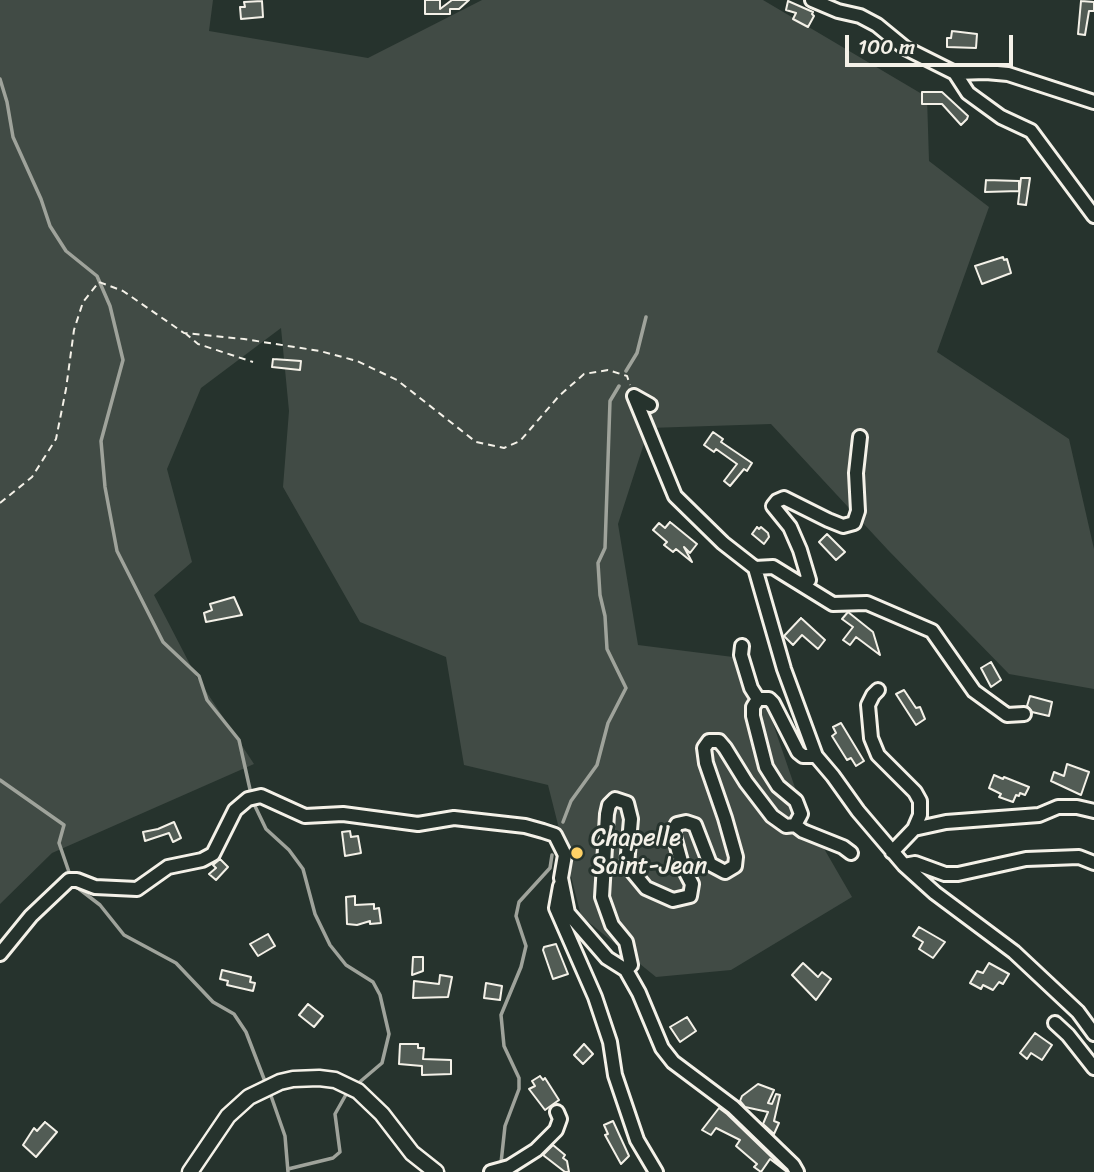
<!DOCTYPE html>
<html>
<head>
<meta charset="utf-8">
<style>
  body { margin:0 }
  #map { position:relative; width:1094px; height:1172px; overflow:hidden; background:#26332d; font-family:Sriracha,sans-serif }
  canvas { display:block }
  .scale { position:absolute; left:845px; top:35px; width:168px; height:32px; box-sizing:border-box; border:4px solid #f4f1e8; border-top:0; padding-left:9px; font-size:21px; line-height:24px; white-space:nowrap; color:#f4f1e8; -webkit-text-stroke:5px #26332d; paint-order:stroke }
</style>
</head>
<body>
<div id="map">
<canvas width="1094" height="1172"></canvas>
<div class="scale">100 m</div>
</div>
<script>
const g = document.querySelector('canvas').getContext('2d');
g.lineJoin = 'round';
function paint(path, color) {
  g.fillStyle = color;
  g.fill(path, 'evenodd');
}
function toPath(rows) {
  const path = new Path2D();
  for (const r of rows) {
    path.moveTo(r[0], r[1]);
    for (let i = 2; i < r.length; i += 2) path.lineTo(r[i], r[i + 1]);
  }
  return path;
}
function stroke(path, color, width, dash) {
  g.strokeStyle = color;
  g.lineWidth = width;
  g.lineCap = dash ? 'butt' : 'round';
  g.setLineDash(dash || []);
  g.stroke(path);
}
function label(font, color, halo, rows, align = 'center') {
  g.font = font + ' Sriracha,sans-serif';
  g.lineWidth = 6;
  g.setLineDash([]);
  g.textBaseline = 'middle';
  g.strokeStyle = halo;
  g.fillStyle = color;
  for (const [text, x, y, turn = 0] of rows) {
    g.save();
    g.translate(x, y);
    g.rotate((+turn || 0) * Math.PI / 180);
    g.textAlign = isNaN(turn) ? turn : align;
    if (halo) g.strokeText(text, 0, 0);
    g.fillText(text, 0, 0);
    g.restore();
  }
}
paint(toPath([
  [0,0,213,0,209,31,368,58,482,0,763,0,927,97,929,161,989,207,937,352,1069,439,1094,549,1094,689,1009,674,888,550,771,424,649,428,618,524,638,645,733,657,764,697,804,814,852,897,731,970,656,977,581,916,548,785,464,765,446,657,360,622,283,487,289,411,281,328,201,388,167,469,192,562,154,595,196,676,254,764,52,853,0,904]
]), '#414b45');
stroke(toPath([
  [0,79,7,102,13,137,41,199,50,226,66,251,97,276,110,306,123,360,101,441,105,487,117,551,163,642,199,676,207,700,239,740,251,794],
  [626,371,637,353,646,317],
  [0,780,64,825,59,843,70,875],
  [254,804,266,829,289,850,303,869,315,914,330,945,346,965,373,982,380,995,389,1034,382,1063,355,1086],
  [563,822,571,801,597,765,608,723,626,688,607,649,605,616,600,595,598,563,605,548,610,401,619,386],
  [74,885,100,905,124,935,176,963,213,1002,234,1014,246,1032,266,1084],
  [270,1093,285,1136,288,1172],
  [501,1163,505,1126,519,1089,519,1078,504,1046,501,1015,521,967,526,946,516,916,519,902,550,868,552,855],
  [288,1169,333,1158,340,1152,335,1114,348,1091]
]), '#9fa39b', 3.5);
const building = toPath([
  [425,0,440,0,440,9,452,0,469,0,459,9,450,9,450,14,425,14,425,0],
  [262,1,263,17,241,19,240,7,245,7,244,2,262,1],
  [788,1,813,12,812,14,814,16,808,27,793,19,796,13,786,10,788,1],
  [1081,1,1094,2,1094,11,1089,11,1085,35,1078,34,1081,1],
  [952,31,977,34,976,48,947,47,947,38,951,38,952,31],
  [922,92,942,92,968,116,967,119,961,125,942,104,922,104,922,92],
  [1021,178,1030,178,1026,205,1018,204,1021,178],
  [986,180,1019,181,1019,191,985,192,986,180],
  [1003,257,1004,260,1007,259,1011,273,982,284,975,266,1003,257],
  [273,359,301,361,300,370,272,367,273,359],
  [713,432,723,439,721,442,752,463,747,471,744,469,730,486,724,481,737,464,716,449,714,452,704,445,713,432],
  [670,522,697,544,690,553,684,547,692,562,676,549,673,552,664,545,667,542,653,530,659,523,665,528,670,522],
  [757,527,759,529,761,527,768,533,769,537,764,544,752,534,757,527],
  [827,534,845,552,836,560,819,542,827,534],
  [234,597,242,615,206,622,204,613,212,610,210,604,234,597],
  [848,612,873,632,880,655,856,637,850,645,843,640,853,627,842,619,848,612],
  [801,618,825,640,818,649,802,635,793,645,784,636,801,618],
  [991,662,1001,680,991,687,981,668,991,662],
  [904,690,916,708,920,707,925,719,916,725,896,694,904,690],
  [1030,696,1052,702,1049,716,1032,712,1027,706,1030,696],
  [841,723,864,761,856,766,851,758,847,760,832,736,836,733,833,727,841,723],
  [1067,764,1089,772,1081,795,1051,781,1054,772,1064,776,1067,764],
  [994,775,1003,779,1004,777,1029,787,1025,795,1020,793,1019,796,1016,795,1013,802,999,797,1001,794,989,788,994,775],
  [174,822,181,838,173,842,169,833,145,841,143,832,158,829,174,822],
  [350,831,351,837,358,836,361,853,345,856,342,832,350,831],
  [220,859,228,867,216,880,209,874,216,868,213,865,220,859],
  [355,896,355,905,374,904,374,909,379,908,381,923,370,924,370,921,357,925,347,924,346,897,355,896],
  [919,927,945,942,933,958,919,949,923,942,913,936,919,927],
  [268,934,275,946,258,956,250,944,268,934],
  [556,944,568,974,553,979,543,950,544,947,556,944],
  [413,957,423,957,423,971,412,975,413,957],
  [803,963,818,977,822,972,831,979,816,1000,792,975,803,963],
  [989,963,1009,974,1003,984,999,982,993,990,983,985,981,989,970,983,977,971,983,973,989,963],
  [222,970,251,977,250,982,255,983,253,991,227,985,228,981,220,979,222,970],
  [440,975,452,977,448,997,413,998,414,981,439,984,440,975],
  [486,983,502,986,500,1000,484,998,486,983],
  [308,1004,323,1016,314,1027,299,1015,308,1004],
  [687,1017,696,1031,680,1042,670,1027,687,1017],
  [1035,1033,1052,1045,1042,1060,1031,1053,1027,1059,1020,1053,1035,1033],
  [400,1044,418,1044,418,1048,424,1048,423,1059,451,1060,451,1074,422,1075,422,1066,399,1064,400,1044],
  [584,1044,593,1054,583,1064,574,1055,584,1044],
  [540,1076,543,1080,545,1078,559,1100,545,1110,529,1089,535,1086,532,1081,540,1076],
  [758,1084,774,1090,768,1103,772,1104,776,1094,780,1095,774,1121,779,1123,774,1134,763,1124,768,1112,745,1107,740,1101,742,1096,758,1084],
  [719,1108,727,1114,787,1172,770,1159,761,1172,754,1167,757,1164,736,1146,740,1140,716,1128,711,1135,702,1130,719,1108],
  [613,1121,629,1156,621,1164,605,1135,608,1134,604,1125,613,1121],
  [45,1122,57,1132,36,1157,23,1145,34,1128,37,1131,45,1122],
  [553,1145,565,1155,563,1158,567,1161,569,1172,565,1172,543,1155,553,1145]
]);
paint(building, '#525c55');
stroke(building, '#f4f1e8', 2);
const minor = toPath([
  [812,0,838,11,860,16,877,25,905,48,955,73,986,72,1008,74,1094,102],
  [955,73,968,93,1001,117,1031,131,1094,216],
  [634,396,650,405],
  [755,568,773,567,833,604,867,603,932,631,974,691,1007,715,1024,714],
  [801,583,809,580,800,550,790,527,773,506,777,501,784,498,828,520,843,526,854,523,858,511,856,473,860,437],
  [742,646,741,655,751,688,758,699],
  [878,690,873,695,868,705,871,738,878,755,915,792,920,801,920,815,914,829,892,852],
  [816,756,833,776,858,811,904,865,935,893,1014,952,1078,1012,1094,1034],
  [795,825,803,831,843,847,851,853],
  [914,829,946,822,1039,815,1058,807,1077,807,1094,811],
  [904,865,915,863,945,874,958,874,1026,859,1079,857,1094,863],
  [560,886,556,908,595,997,610,1042,615,1075,637,1140,656,1172],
  [0,954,31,916,69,880,77,880,95,887,137,889,168,867,202,860,213,854,235,810,248,799,261,796,305,816,343,814,418,824,454,818,525,826,543,831,555,835,565,855,561,878,568,913,607,958,626,970,639,993,662,1048,673,1062,733,1107,793,1165,797,1172],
  [626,970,631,965,626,942,612,925,602,897,607,814,609,805,615,799,627,803,631,819,627,865,646,888,673,900,690,896,692,884,682,865,673,832,677,824,686,822,695,825,710,864,725,872,735,866,736,857,725,818,706,763,704,748,709,741,719,741,725,748,746,782,772,816,786,826,795,825,801,814,796,801,778,786,766,767,753,716,753,707,758,699,769,699,773,703,798,752,803,756,816,756,784,669,755,568,723,543,675,496,634,396],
  [1055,1023,1068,1035,1094,1068],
  [491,1172,509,1167,536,1150,556,1130,560,1119,557,1112]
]);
const major = toPath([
  [190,1172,228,1116,249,1097,280,1082,293,1079,319,1078,335,1080,358,1091,382,1114,412,1153,436,1172]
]);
stroke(minor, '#f4f1e8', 18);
stroke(major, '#f4f1e8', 19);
stroke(toPath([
  [185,333,198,344,253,362],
  [0,503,32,477,56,439,66,389,74,330,83,302,99,282,123,291,184,333,244,339,320,351,357,361,397,380,476,442,504,448,520,441,559,396,584,374,608,370,627,376,630,385]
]), '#f4f1e8', 2, [7, 5]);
stroke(minor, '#26332d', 12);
stroke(major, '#26332d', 14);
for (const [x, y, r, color] of [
  [577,853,7,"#ffd166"]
]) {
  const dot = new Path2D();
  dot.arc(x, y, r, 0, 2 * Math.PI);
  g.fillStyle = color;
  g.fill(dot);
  stroke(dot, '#26332d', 2.5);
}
label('24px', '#f4f1e8', '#26332d', [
  ["Chapelle",591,839],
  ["Saint-Jean",591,867]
], 'left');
</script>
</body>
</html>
